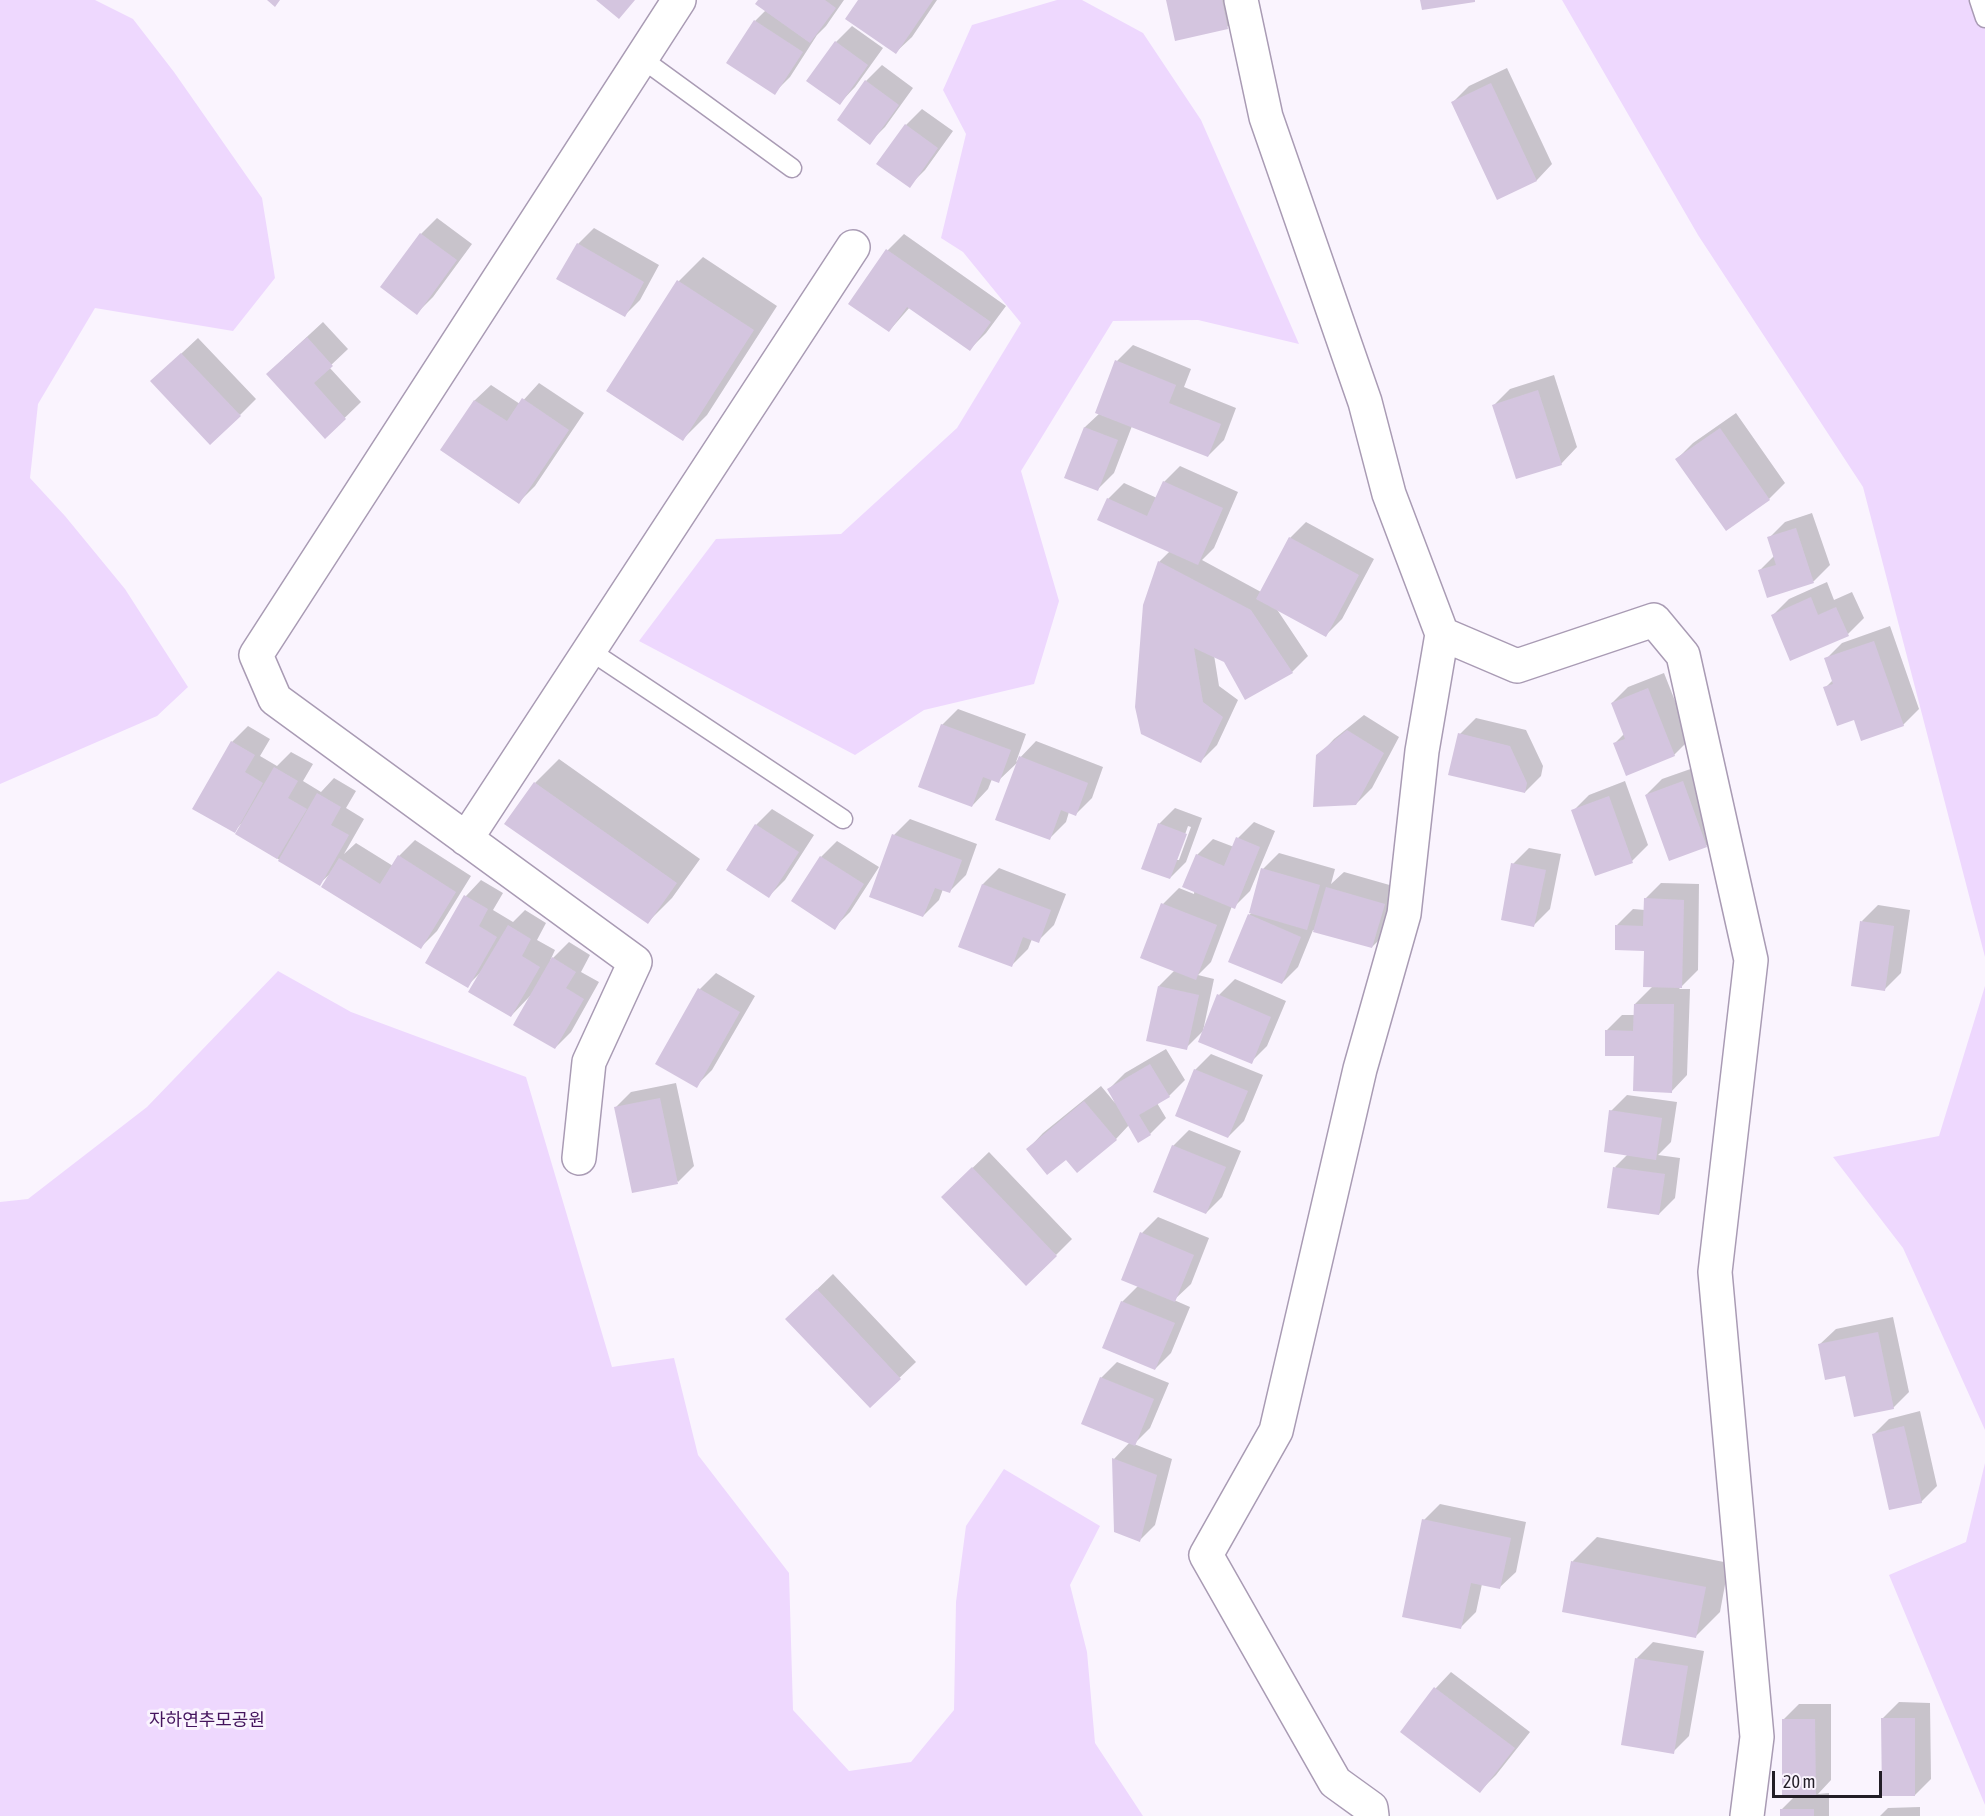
<!DOCTYPE html>
<html>
<head>
<meta charset="utf-8">
<style>
  body { margin:0 }
  #map { position:relative; width:1985px; height:1816px; overflow:hidden; background:#faf4fe; font-family:"Asap Condensed",sans-serif }
  canvas { display:block }
  .scale { position:absolute; left:1772px; top:1771px; width:110px; height:27px; box-sizing:border-box; border:3px solid #221d26; border-top:0; padding-left:8px; font-size:18px; line-height:21px; white-space:nowrap; color:#221d26; -webkit-text-stroke:4px #faf4fe; paint-order:stroke }
</style>
</head>
<body>
<div id="map">
<canvas width="1985" height="1816"></canvas>
<div class="scale">20 m</div>
</div>
<script>
const g = document.querySelector('canvas').getContext('2d');
g.lineJoin = 'round';
function paint(path, color) {
  g.fillStyle = color;
  g.fill(path, 'evenodd');
}
function toPath(rows) {
  const path = new Path2D();
  for (const r of rows) {
    path.moveTo(r[0], r[1]);
    for (let i = 2; i < r.length; i += 2) path.lineTo(r[i], r[i + 1]);
  }
  return path;
}
function stroke(path, color, width, dash) {
  g.strokeStyle = color;
  g.lineWidth = width;
  g.lineCap = dash ? 'butt' : 'round';
  g.setLineDash(dash || []);
  g.stroke(path);
}
function label(font, color, halo, rows, align = 'center') {
  g.font = font + ' "Asap Condensed","Noto Sans KR",sans-serif';
  g.lineWidth = 6;
  g.setLineDash([]);
  g.textBaseline = 'middle';
  g.strokeStyle = halo;
  g.fillStyle = color;
  for (const [text, x, y, turn = 0] of rows) {
    g.save();
    g.translate(x, y);
    g.rotate((+turn || 0) * Math.PI / 180);
    g.textAlign = isNaN(turn) ? turn : align;
    if (halo) g.strokeText(text, 0, 0);
    g.fillText(text, 0, 0);
    g.restore();
  }
}
paint(toPath([
  [0,0,95,0,133,19,174,72,262,198,275,278,233,331,95,308,38,404,30,478,65,516,125,589,188,687,157,716,0,784],
  [1057,0,1082,0,1143,33,1201,120,1299,344,1198,320,1113,321,1021,471,1059,601,1034,684,924,710,855,755,639,641,716,539,841,534,957,428,1021,323,963,252,941,238,966,134,943,90,972,25],
  [1562,0,1985,0,1985,957,1863,487,1698,235],
  [278,971,351,1012,526,1077,612,1367,674,1358,698,1455,789,1573,793,1710,849,1771,911,1762,954,1710,956,1602,966,1526,1004,1469,1100,1526,1070,1585,1087,1652,1095,1743,1143,1816,0,1816,0,1202,28,1199,147,1107],
  [1985,986,1985,1430,1903,1248,1833,1157,1939,1136],
  [1985,1463,1985,1805,1889,1575,1966,1542]
]), '#eed8fe');
paint(toPath([
  [760,0,844,0,826,26,817,35,790,77,774,93,755,21,766,10],
  [860,0,937,0,912,37,896,52],
  [1167,0,1250,0,1251,3,1227,27],
  [852,26,883,48,855,87,840,103,808,80,836,42],
  [882,65,913,88,885,127,869,143,866,81],
  [1507,68,1552,164,1537,180,1498,198,1453,102,1469,86],
  [922,109,953,131,925,170,909,186,906,125],
  [437,218,472,244,433,297,417,313,421,234],
  [594,228,659,265,640,300,624,316,578,244],
  [904,234,1006,306,986,333,970,349,910,307,889,331,850,303,888,250],
  [703,257,777,306,707,415,683,439,679,281],
  [323,322,348,349,329,367,361,402,325,437,284,358],
  [198,338,256,399,240,415,168,366],
  [1133,345,1191,369,1184,387,1236,408,1224,440,1208,456,1132,426,1114,473,1098,489,1066,477,1085,427,1100,413,1117,361],
  [1554,375,1577,447,1561,464,1494,405,1510,389],
  [539,383,584,413,535,486,519,502,442,450,475,400,491,385,520,404],
  [1736,413,1785,483,1769,499,1677,459,1693,443],
  [1180,466,1238,492,1214,548,1202,560,1261,592,1290,538,1306,522,1374,559,1342,619,1326,635,1276,608,1308,656,1292,672,1245,698,1225,661,1214,655,1219,686,1238,700,1217,745,1201,761,1145,605,1159,562,1170,551,1108,499,1124,483,1157,498,1164,482],
  [1812,513,1830,565,1814,581,1768,596,1759,571,1774,556,1769,538,1785,522],
  [1827,582,1834,600,1852,592,1864,618,1848,634,1773,615,1789,599],
  [1890,626,1919,709,1903,725,1855,718,1825,688,1833,680,1826,659,1842,643],
  [1664,673,1690,739,1674,755,1615,743,1624,734,1612,703,1628,687],
  [958,709,1026,734,1016,762,1036,741,1103,767,1092,798,1076,814,1069,812,1066,822,1050,838,1019,761,998,781,992,779,988,789,972,806,942,725],
  [1364,715,1399,737,1372,788,1356,804,1318,756,1334,739],
  [1476,718,1526,730,1543,766,1541,776,1525,792,1460,734],
  [248,726,270,739,260,756,277,766,291,752,313,764,303,781,321,792,334,778,356,791,346,808,364,819,344,854,356,843,393,866,399,856,415,840,471,876,437,931,421,947,330,874,319,884,237,834,242,823,234,831,194,808,232,742],
  [559,759,700,859,672,898,648,922,535,783],
  [1699,766,1722,830,1706,846,1646,795,1662,779],
  [1625,781,1648,845,1632,861,1573,811,1589,795],
  [1175,808,1202,818,1186,862,1170,878,1159,824],
  [1188,826,1191,827,1179,860,1176,860],
  [772,809,814,835,785,880,769,896,756,825],
  [910,819,977,844,966,875,950,891,943,889,939,900,923,916,894,835],
  [1254,822,1275,831,1250,891,1234,907,1232,906,1211,962,1198,975,1214,979,1203,1031,1186,1048,1159,986,1175,970,1163,904,1179,888,1194,894,1197,855,1213,839,1234,847,1238,838],
  [837,841,879,867,850,912,834,928,793,901,821,857],
  [1529,848,1561,854,1550,909,1534,925,1513,864],
  [1279,853,1335,869,1331,884,1344,872,1400,888,1388,931,1372,947,1313,930,1298,967,1282,983,1249,915,1253,912,1263,869],
  [999,868,1066,894,1054,925,1038,941,1032,939,1028,949,1012,965,960,946,983,884],
  [481,880,503,893,493,910,513,922,525,910,546,923,537,940,555,950,550,961,569,942,590,955,581,972,599,982,571,1032,555,1048,530,996,511,1016,480,973,467,986,466,896],
  [1661,883,1699,884,1698,970,1679,989,1690,989,1687,1075,1671,1092,1635,1055,1606,1031,1622,1015,1635,1015,1635,1004,1654,985,1645,950,1617,925,1633,909,1645,910,1645,899],
  [1878,905,1910,910,1901,973,1885,989,1862,921],
  [716,973,755,996,712,1070,696,1086,700,989],
  [1235,979,1286,1001,1267,1046,1251,1062,1219,995],
  [1166,1049,1185,1080,1169,1096,1157,1103,1166,1118,1150,1134,1129,1125,1116,1139,1066,1158,1028,1149,1043,1133,1101,1086,1115,1103,1109,1089,1125,1073],
  [1211,1054,1263,1075,1244,1121,1228,1137,1195,1070],
  [676,1083,694,1166,678,1182,615,1108,631,1092],
  [1627,1095,1677,1102,1671,1142,1658,1155,1680,1158,1675,1198,1659,1214,1615,1167,1628,1154,1611,1111],
  [1189,1130,1241,1151,1222,1197,1206,1213,1173,1146],
  [989,1152,1072,1239,1056,1255,959,1181],
  [1158,1217,1209,1238,1191,1284,1174,1300,1190,1307,1171,1353,1155,1369,1122,1302,1139,1285,1142,1233],
  [833,1274,916,1362,870,1406,803,1303],
  [1893,1317,1909,1392,1893,1408,1846,1374,1819,1345,1836,1329],
  [1117,1362,1169,1383,1150,1428,1134,1444,1172,1459,1155,1525,1139,1541,1116,1531,1114,1459,1130,1442,1101,1378],
  [1920,1411,1937,1486,1921,1502,1873,1435,1889,1419],
  [1440,1504,1526,1522,1516,1572,1499,1588,1482,1584,1476,1612,1460,1628,1424,1520],
  [1597,1537,1729,1563,1720,1612,1696,1636,1563,1611,1573,1561],
  [1653,1642,1704,1651,1689,1736,1673,1752,1637,1658],
  [1451,1672,1530,1732,1496,1775,1480,1791,1402,1732,1436,1688],
  [1899,1702,1930,1703,1931,1779,1915,1795,1883,1718],
  [1799,1704,1831,1704,1831,1780,1818,1794,1829,1793,1829,1816,1781,1816,1781,1810,1795,1796,1783,1720],
  [1920,1807,1920,1816,1880,1816,1888,1808]
]), '#0003');
paint(toPath([
  [267,0,280,0,275,7],
  [596,0,635,0,619,19],
  [758,0,825,0,836,8,810,43,755,4],
  [858,0,933,0,896,54,845,19],
  [1166,0,1222,0,1228,29,1175,41],
  [1420,0,1475,0,1475,2,1422,10],
  [754,20,803,52,775,95,726,63],
  [835,41,868,65,840,105,806,81],
  [865,80,899,105,870,145,837,120],
  [1491,83,1537,181,1497,200,1451,102],
  [905,124,938,148,910,188,876,164],
  [420,233,457,260,417,315,380,287],
  [577,243,644,282,625,317,556,279],
  [886,249,991,322,970,351,907,307,889,332,848,304],
  [677,280,754,330,683,441,606,391],
  [307,337,333,366,314,383,346,419,325,439,266,374],
  [181,353,241,416,210,445,150,381],
  [1115,360,1176,385,1169,403,1221,424,1208,457,1095,413],
  [1538,390,1562,465,1516,479,1492,405],
  [522,398,569,430,519,504,440,450,474,400,507,421],
  [1084,427,1118,440,1098,491,1064,478],
  [1720,428,1770,500,1726,531,1675,459],
  [1163,481,1223,508,1198,565,1097,520,1107,498,1147,516],
  [1796,528,1814,583,1767,598,1758,570,1776,565,1767,537],
  [1289,537,1359,575,1326,637,1256,599],
  [1158,561,1251,610,1293,673,1245,700,1224,662,1194,648,1203,702,1223,717,1201,763,1141,734,1135,707,1143,605],
  [1811,597,1818,615,1836,607,1849,636,1790,661,1771,615],
  [1874,641,1904,726,1861,741,1854,720,1837,726,1823,687,1833,684,1824,658],
  [1648,688,1675,756,1626,776,1613,743,1625,739,1611,703],
  [941,724,1011,750,999,783,983,777,972,807,918,787],
  [1347,730,1384,753,1356,805,1313,807,1316,755],
  [1458,733,1510,746,1527,783,1525,793,1448,775],
  [231,741,255,755,245,772,263,783,235,833,192,809],
  [1019,756,1088,783,1076,816,1061,810,1050,840,995,820],
  [274,767,298,781,288,798,307,809,277,859,235,834],
  [1683,781,1707,847,1669,861,1645,795],
  [534,782,677,883,648,924,504,824],
  [317,793,341,807,331,825,349,835,320,886,278,861],
  [1609,796,1633,863,1595,876,1571,810],
  [1158,823,1187,834,1170,879,1141,869],
  [755,824,799,852,769,898,726,870],
  [892,834,962,860,950,893,935,888,923,917,869,897],
  [1236,837,1260,847,1235,909,1182,887,1196,854,1224,866],
  [398,855,456,892,421,949,321,887,339,858,380,884],
  [820,856,864,884,835,930,791,901],
  [1511,863,1546,870,1534,927,1501,920],
  [1261,868,1320,885,1307,930,1249,913],
  [982,884,1051,910,1039,943,1023,937,1012,967,958,947],
  [1326,887,1385,904,1372,948,1313,932],
  [464,895,488,909,479,926,497,937,468,988,425,963],
  [1644,898,1684,900,1682,988,1643,987,1644,951,1615,950,1615,925,1643,926],
  [1161,903,1217,925,1196,980,1140,958],
  [1248,914,1301,937,1282,984,1228,962],
  [1860,921,1894,926,1885,991,1851,986],
  [508,925,531,939,522,956,540,967,511,1017,468,992],
  [552,957,576,972,566,988,584,999,555,1049,513,1025],
  [1158,986,1199,995,1187,1050,1146,1041],
  [698,988,740,1012,697,1088,655,1064],
  [1217,994,1271,1017,1252,1064,1198,1042],
  [1634,1004,1674,1004,1672,1093,1633,1091,1634,1056,1605,1056,1605,1030,1633,1031],
  [1150,1064,1170,1097,1139,1115,1151,1135,1138,1143,1107,1089],
  [1194,1069,1248,1091,1228,1138,1175,1116],
  [660,1098,678,1184,632,1193,614,1107],
  [1084,1101,1117,1140,1077,1173,1066,1160,1047,1175,1026,1149],
  [1609,1110,1662,1118,1656,1160,1604,1152],
  [1172,1145,1226,1167,1206,1214,1153,1192],
  [972,1167,1057,1256,1026,1286,941,1197],
  [1613,1167,1665,1174,1659,1215,1607,1208],
  [1140,1232,1194,1255,1175,1302,1121,1280],
  [817,1289,901,1379,870,1408,785,1319],
  [1121,1301,1175,1323,1155,1370,1102,1348],
  [1878,1332,1894,1409,1854,1417,1845,1376,1825,1380,1818,1344],
  [1100,1377,1154,1399,1135,1446,1081,1424],
  [1904,1426,1922,1503,1889,1510,1872,1434],
  [1112,1458,1157,1475,1140,1542,1114,1532],
  [1422,1519,1511,1538,1500,1589,1471,1583,1461,1629,1402,1617],
  [1571,1561,1706,1587,1696,1638,1562,1612],
  [1635,1658,1688,1666,1674,1754,1621,1745],
  [1434,1687,1515,1748,1480,1793,1400,1732],
  [1881,1718,1915,1718,1915,1796,1882,1796],
  [1782,1719,1815,1719,1816,1798,1782,1798],
  [1780,1809,1814,1809,1814,1816,1780,1816]
]), '#d4c5df');
const service = toPath([
  [1979,0,1985,18],
  [641,58,792,168],
  [589,650,843,819]
]);
const minor = toPath([
  [1241,0,1266,117,1365,402,1389,494,1442,634,1517,666,1654,620,1683,655,1751,960,1715,1272,1757,1737,1747,1816],
  [466,839,853,247],
  [579,1158,589,1062,635,962,275,699,256,655,679,0],
  [1372,1816,1371,1808,1335,1782,1206,1555,1276,1431,1360,1069,1404,914,1422,751,1442,634]
]);
stroke(service, '#a99bb4', 21);
stroke(minor, '#a99bb4', 36);
stroke(service, '#fff', 18);
stroke(minor, '#fff', 33);
label('18px', '#44145d', '#faf4fe', [
  ["자하연추모공원",207,1720]
]);
</script>
</body>
</html>
